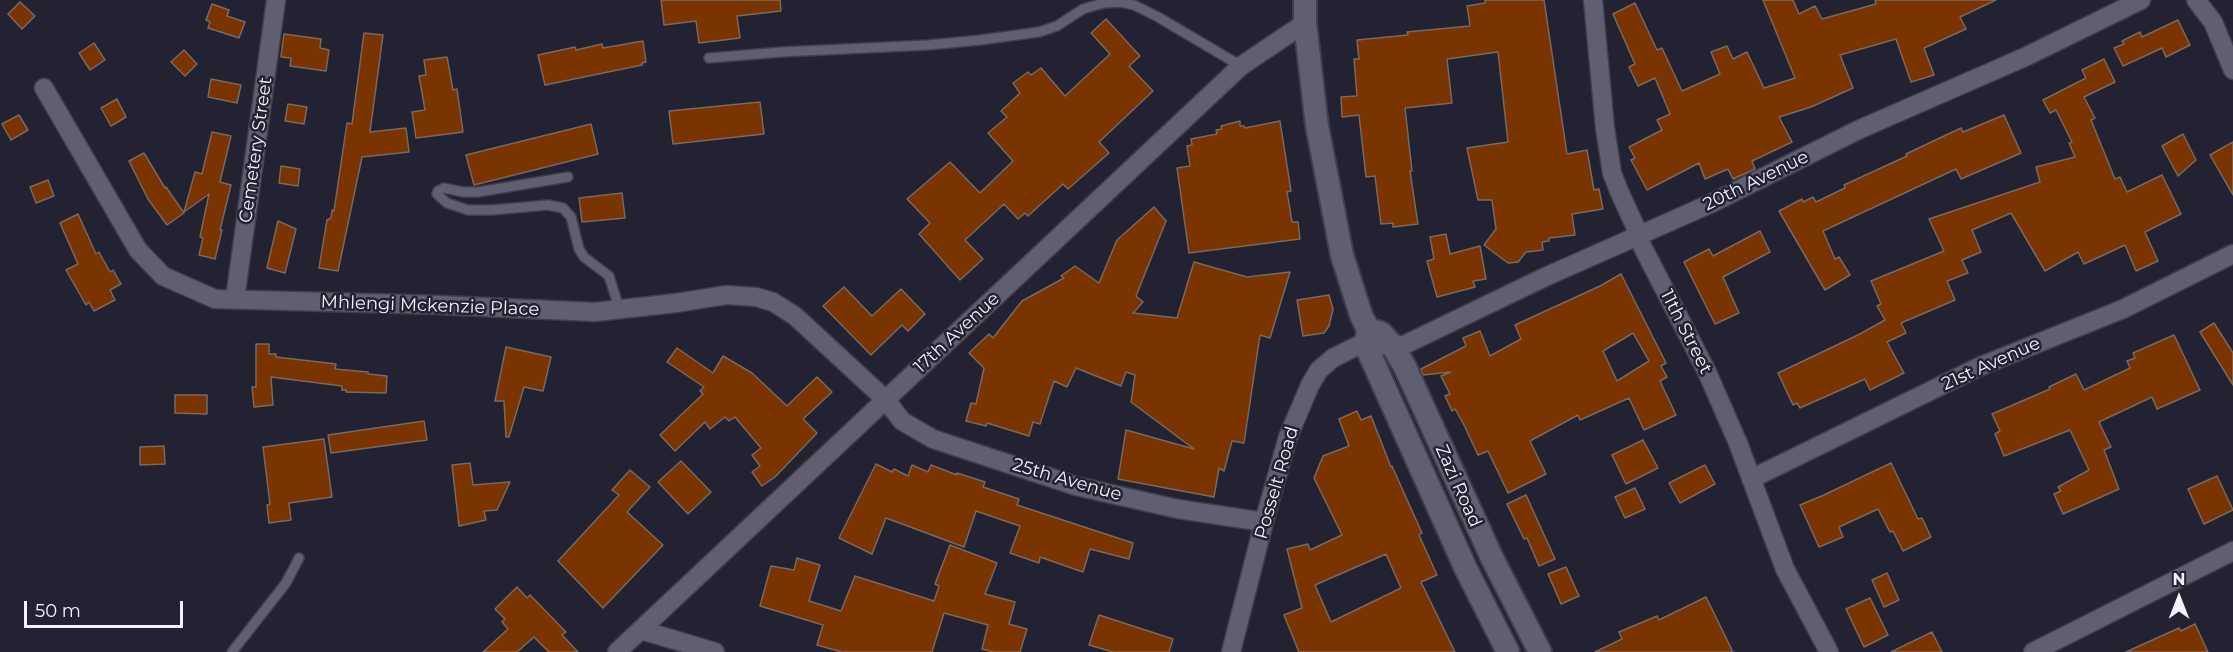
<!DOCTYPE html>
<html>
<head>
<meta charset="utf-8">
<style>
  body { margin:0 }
  #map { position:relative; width:2233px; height:652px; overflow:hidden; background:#232232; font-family:Montserrat,sans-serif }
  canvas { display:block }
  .north { position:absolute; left:2149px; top:568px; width:60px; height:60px; -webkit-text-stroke:4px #232232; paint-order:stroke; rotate:0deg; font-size:16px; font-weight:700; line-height:24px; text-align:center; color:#f2f2fc }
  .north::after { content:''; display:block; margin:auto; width:21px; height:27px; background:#f2f2fc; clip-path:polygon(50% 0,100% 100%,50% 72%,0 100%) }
  .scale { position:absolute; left:24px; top:601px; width:159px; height:27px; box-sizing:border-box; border:3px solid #f2f2fc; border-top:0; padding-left:8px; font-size:18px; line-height:21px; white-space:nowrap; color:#f2f2fc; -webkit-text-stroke:4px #232232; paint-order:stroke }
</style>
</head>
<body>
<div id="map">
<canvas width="2233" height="652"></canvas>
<div class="north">N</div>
<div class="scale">50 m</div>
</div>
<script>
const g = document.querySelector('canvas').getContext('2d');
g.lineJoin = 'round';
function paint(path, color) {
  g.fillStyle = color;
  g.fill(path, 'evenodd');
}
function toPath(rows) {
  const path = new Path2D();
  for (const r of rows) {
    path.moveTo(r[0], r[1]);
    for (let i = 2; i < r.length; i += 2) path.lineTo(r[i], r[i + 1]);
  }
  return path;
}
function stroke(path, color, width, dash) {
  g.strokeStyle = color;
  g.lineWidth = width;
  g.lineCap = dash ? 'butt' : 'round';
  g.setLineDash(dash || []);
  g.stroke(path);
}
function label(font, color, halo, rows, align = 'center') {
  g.font = font + ' Montserrat,sans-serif';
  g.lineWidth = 5;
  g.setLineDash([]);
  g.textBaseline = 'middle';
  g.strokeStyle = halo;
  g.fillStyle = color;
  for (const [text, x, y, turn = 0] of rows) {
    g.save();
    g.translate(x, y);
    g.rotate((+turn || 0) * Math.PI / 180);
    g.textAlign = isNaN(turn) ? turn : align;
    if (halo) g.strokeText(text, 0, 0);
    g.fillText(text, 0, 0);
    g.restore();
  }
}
const building = toPath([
  [661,0,780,0,781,11,737,16,740,38,699,43,696,21,664,25,661,0],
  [1485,0,1544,0,1567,154,1587,150,1594,190,1599,189,1603,209,1572,214,1575,235,1549,238,1549,241,1542,242,1543,250,1526,252,1518,262,1508,263,1484,245,1496,229,1492,200,1478,200,1467,148,1508,142,1498,52,1447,59,1452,103,1405,108,1412,171,1410,171,1418,224,1393,227,1393,223,1381,224,1375,176,1366,177,1359,115,1342,117,1341,97,1357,96,1354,59,1359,59,1357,40,1408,35,1407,32,1470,26,1467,6,1485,3,1485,0],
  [1763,0,1793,0,1799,14,1815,6,1822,19,1876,4,1875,0,1996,0,1960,17,1966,29,1924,48,1934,75,1911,82,1896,39,1840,55,1853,88,1811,107,1779,117,1792,142,1752,161,1755,169,1733,179,1728,169,1705,179,1699,163,1647,190,1631,160,1635,158,1629,147,1662,130,1657,120,1670,114,1655,78,1638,86,1629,67,1635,64,1613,14,1635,3,1657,50,1662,48,1682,91,1720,74,1711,52,1727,46,1733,59,1747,52,1764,88,1795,78,1763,0],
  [20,2,35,16,22,29,8,14,20,2],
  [212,4,229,10,227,16,245,22,239,38,208,28,210,22,206,20,212,4],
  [1106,19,1140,56,1129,66,1153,91,1099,142,1109,153,1068,189,1063,184,1028,216,1025,213,1018,219,1004,204,965,240,983,259,960,280,919,234,930,223,907,199,950,162,980,193,1013,161,988,133,1007,117,1001,111,1020,93,1013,83,1028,72,1031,75,1041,68,1065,96,1110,54,1091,33,1106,19],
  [2178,20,2190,45,2166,57,2162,48,2123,66,2114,48,2124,44,2122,41,2140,32,2142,37,2178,20],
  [364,33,383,35,370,132,406,128,409,152,362,157,338,271,319,268,327,220,331,218,332,210,334,211,347,123,352,124,364,33],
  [284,34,321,39,320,48,329,50,326,71,290,66,291,58,281,57,284,34],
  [643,41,646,62,642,63,642,65,545,85,538,55,575,47,576,50,602,44,603,48,643,41],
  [94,43,105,60,90,70,79,53,94,43],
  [184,50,197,64,185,76,171,62,184,50],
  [447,57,453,90,457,89,463,132,416,138,412,112,425,110,419,76,426,75,424,60,447,57],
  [2104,59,2115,82,2084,97,2095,118,2091,120,2115,179,2120,177,2127,192,2162,175,2181,214,2145,232,2158,261,2136,271,2125,245,2084,264,2078,252,2045,271,2011,213,1972,230,1981,252,1962,260,1968,273,1947,281,1955,300,1901,323,1906,333,1887,342,1904,373,1870,390,1865,379,1800,408,1797,403,1793,405,1778,373,1860,334,1885,320,1877,306,1881,304,1871,281,1944,251,1929,219,2040,182,2036,167,2075,157,2069,143,2072,142,2056,110,2050,113,2043,100,2086,78,2082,70,2104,59],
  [211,79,241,85,237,103,208,97,211,79],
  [117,99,126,117,111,126,101,108,117,99],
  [760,102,764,134,673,144,669,111,760,102],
  [288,104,307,107,304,124,285,121,288,104],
  [19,115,28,130,11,140,2,124,19,115],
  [2004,115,2021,153,1961,179,1956,169,1823,231,1835,259,1839,257,1850,275,1825,290,1779,211,1802,199,1803,202,1813,197,1816,202,1845,188,1844,185,1907,156,1906,154,1961,128,1963,132,2004,115],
  [1240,121,1240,126,1244,126,1245,128,1280,121,1291,191,1287,192,1292,222,1298,222,1300,239,1189,253,1177,168,1190,166,1187,146,1192,145,1191,139,1217,134,1216,130,1222,129,1221,126,1240,121],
  [591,124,598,154,474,185,466,155,591,124],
  [212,132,231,136,220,182,231,185,220,230,222,230,215,259,199,255,203,238,200,237,209,194,184,212,195,172,202,174,212,132],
  [2183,134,2196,160,2178,176,2162,146,2183,134],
  [2233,142,2233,195,2210,155,2233,142],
  [144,153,165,188,166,187,184,213,167,225,148,199,129,161,144,153],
  [281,166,300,169,298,186,279,183,281,166],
  [48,180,54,196,36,203,30,187,48,180],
  [622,193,625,218,582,222,579,198,622,193],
  [1154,207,1166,221,1136,296,1143,302,1133,313,1177,318,1194,262,1247,277,1290,272,1270,338,1260,335,1244,443,1232,441,1224,471,1219,468,1214,497,1118,479,1126,430,1194,449,1131,402,1135,375,1126,372,1121,386,1076,368,1067,387,1054,381,1040,424,1033,422,1029,436,987,423,986,426,966,421,971,403,976,404,984,368,969,353,989,334,993,338,1022,301,1064,278,1061,276,1075,266,1099,283,1117,240,1154,207],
  [78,214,96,254,99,252,110,272,113,270,121,284,110,290,115,300,94,311,89,302,86,305,66,270,78,264,60,223,78,214],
  [278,221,296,229,285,273,267,268,278,221],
  [1760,231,1770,252,1723,277,1739,313,1715,324,1684,262,1709,249,1713,256,1760,231],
  [1446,234,1450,254,1480,246,1486,279,1473,281,1475,287,1437,297,1427,261,1434,259,1430,237,1446,234],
  [1621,274,1666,363,1661,366,1667,377,1660,381,1676,415,1644,430,1629,398,1580,420,1578,415,1530,441,1546,474,1508,493,1488,451,1478,455,1463,423,1455,409,1452,411,1445,396,1450,394,1441,376,1451,372,1423,375,1421,369,1466,346,1463,338,1480,331,1490,356,1521,339,1515,325,1600,286,1621,274],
  [1633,333,1649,361,1617,381,1603,351,1633,333],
  [844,287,872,316,901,289,925,314,908,331,902,325,871,355,823,306,844,287],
  [1329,295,1333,309,1329,326,1324,333,1303,336,1297,300,1329,295],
  [2214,323,2233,353,2233,385,2200,332,2214,323],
  [2174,335,2200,390,2157,409,2152,397,2099,422,2111,447,2104,450,2119,489,2063,514,2054,494,2061,491,2058,487,2089,470,2070,430,2004,456,1995,434,2000,431,1992,414,2050,389,2049,387,2076,374,2084,390,2130,368,2127,361,2135,358,2133,353,2174,335],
  [256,344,269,344,269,354,276,354,276,357,336,364,335,369,368,372,368,374,387,376,386,393,346,392,346,390,342,390,342,386,271,377,273,405,254,407,252,387,256,387,256,344],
  [506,347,551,357,543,391,524,387,509,437,506,437,504,401,495,401,506,347],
  [677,348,713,373,723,356,752,373,787,406,817,377,832,392,803,419,817,433,775,477,762,486,752,472,760,466,752,455,761,448,735,417,729,421,725,417,710,429,705,422,675,451,660,435,703,394,700,391,704,387,667,362,677,348],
  [175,395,207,395,207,414,175,413,175,395],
  [1357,411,1361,420,1371,416,1391,467,1392,466,1422,533,1419,535,1437,575,1421,582,1455,652,1299,652,1284,615,1302,608,1287,549,1308,544,1310,550,1342,535,1314,478,1323,456,1349,446,1339,419,1357,411],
  [1386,554,1401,588,1331,622,1315,585,1386,554],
  [424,421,427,440,331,453,328,435,424,421],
  [324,439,332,497,289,503,291,520,269,523,267,505,270,504,263,447,324,439],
  [1643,440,1658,468,1626,484,1612,455,1643,440],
  [164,446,165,464,140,465,140,447,164,446],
  [681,461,711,492,688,514,658,482,681,461],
  [470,463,473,485,510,482,497,510,484,511,486,520,459,526,452,465,470,463],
  [1891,463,1918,519,1922,518,1931,537,1903,551,1893,531,1890,532,1878,509,1839,527,1843,537,1819,547,1800,505,1824,495,1891,463],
  [876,464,892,472,894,469,908,476,912,465,928,472,931,465,957,475,957,473,985,482,983,487,1019,499,1017,505,1133,543,1129,559,1090,549,1083,572,1040,557,1039,563,1010,553,1020,526,976,511,964,547,886,518,872,554,839,538,876,464],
  [1705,465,1715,484,1680,503,1669,483,1705,465],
  [630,470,650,487,627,512,663,545,603,608,558,561,619,495,612,490,630,470],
  [2217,476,2233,510,2204,524,2188,489,2217,476],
  [1635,488,1645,509,1625,518,1615,497,1635,488],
  [1526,495,1555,559,1539,566,1527,538,1524,539,1507,504,1526,495],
  [950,545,997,563,985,594,1015,602,1009,624,1027,629,1020,652,994,652,982,649,988,625,944,613,932,652,842,652,817,645,823,625,760,606,771,566,794,570,797,558,820,565,809,601,841,611,855,576,934,601,939,586,935,584,950,545],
  [1566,567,1579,596,1561,604,1548,574,1566,567],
  [1887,573,1899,600,1884,607,1872,580,1887,573],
  [517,587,527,598,530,595,566,632,562,635,578,652,549,652,534,637,517,652,483,652,508,629,502,622,505,619,495,609,517,587],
  [1706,597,1733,652,1595,652,1622,639,1619,632,1657,616,1659,620,1706,597],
  [1870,598,1888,635,1864,647,1846,609,1870,598],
  [1099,615,1173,639,1169,652,1113,652,1089,645,1099,615],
  [2195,624,2208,652,2126,652,2179,628,2181,631,2195,624],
  [1932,632,1942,652,1891,652,1932,632]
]);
paint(building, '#793400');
stroke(building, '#7b685f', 1.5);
const service = toPath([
  [709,58,782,52,928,45,980,40,1039,32,1057,26,1083,9,1104,3,1121,2,1134,5,1158,17,1241,66],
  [568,177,478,192,463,192,444,188,438,191,437,194,447,203,468,210,492,210,548,205,563,208,571,217,579,249,584,257,609,276,620,311],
  [232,652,286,583,299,558]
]);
const minor = toPath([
  [1593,0,1605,128,1612,173,1619,191,1635,226,1638,238,1707,372,1738,443,1785,569,1829,652],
  [2196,0,2213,22,2233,70],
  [44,88,138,250,163,276,215,299,440,305,595,312,676,303,726,295,756,297,773,302,795,316,886,400,902,421,933,439,1076,486,1178,509,1264,522],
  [235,299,276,0],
  [1751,479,1981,366,2123,309,2233,254],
  [641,630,715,652],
  [617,652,1241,66,1305,23],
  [1231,652,1264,522,1288,437,1310,385,1319,370,1333,358,1357,346,1404,345,1545,277,1712,203,1858,130,2025,57,2141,0],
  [2033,652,2233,551]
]);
const tertiary = toPath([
  [1305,0,1305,23,1317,126,1342,255,1361,315,1368,329,1366,346,1466,569,1508,652],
  [1368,329,1381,333,1393,346,1405,367,1492,558,1540,652]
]);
stroke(service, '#3f3f4b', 12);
stroke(minor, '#3f3f4b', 21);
stroke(tertiary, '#3f3f4b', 26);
stroke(service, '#605f71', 9);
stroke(minor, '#605f71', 18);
stroke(tertiary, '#605f71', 22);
label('18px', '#f2f2fc', '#232232', [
  ["Cemetery Street",256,150,-82],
  ["20th Avenue",1756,181,-26],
  ["Mhlengi Mckenzie Place",430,306,2],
  ["11th Street",1686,332,63],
  ["17th Avenue",957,333,-43],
  ["21st Avenue",1991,364,-24],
  ["25th Avenue",1067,480,16],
  ["Posselt Road",1277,483,-74],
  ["Zazi Road",1458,486,66]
]);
</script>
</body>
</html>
